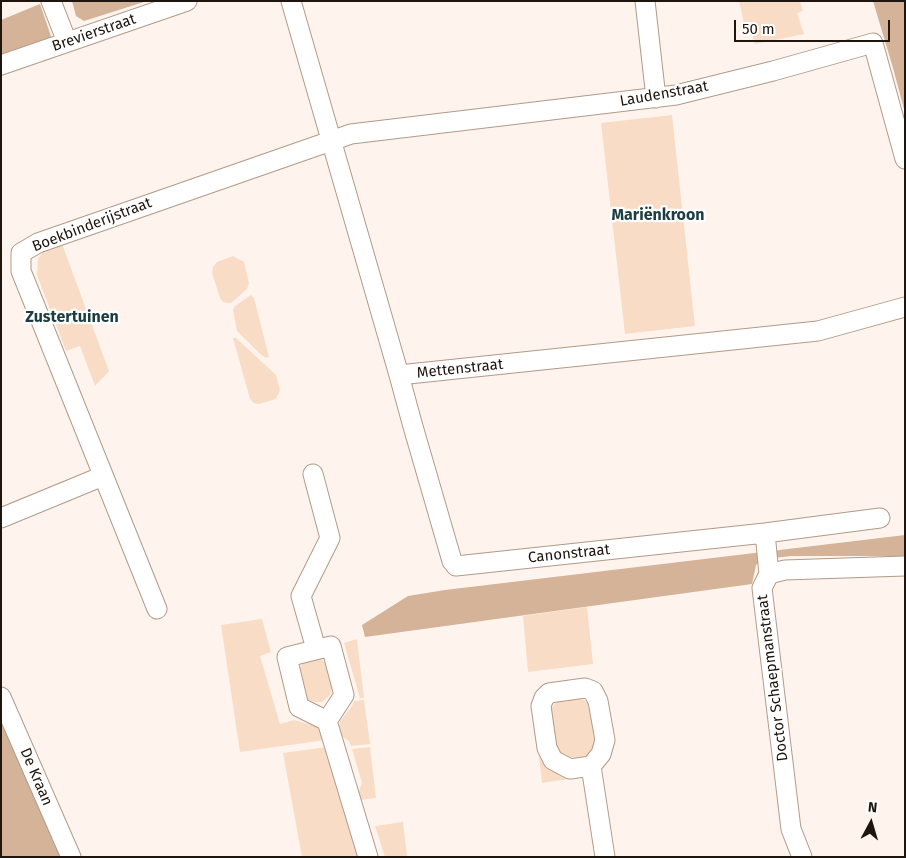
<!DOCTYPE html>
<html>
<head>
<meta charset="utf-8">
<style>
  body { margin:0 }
  #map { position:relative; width:906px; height:858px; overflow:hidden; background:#fff4ed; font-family:"Fira Sans",sans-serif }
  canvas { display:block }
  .frame { position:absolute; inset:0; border:2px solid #1d150e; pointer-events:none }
  .north { position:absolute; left:846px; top:798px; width:50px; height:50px; -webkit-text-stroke:4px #fff; paint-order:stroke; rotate:6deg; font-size:14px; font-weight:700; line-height:20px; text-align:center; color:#1d150e }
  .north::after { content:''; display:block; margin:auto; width:18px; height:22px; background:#1d150e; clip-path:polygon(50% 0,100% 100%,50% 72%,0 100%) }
  .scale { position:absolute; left:734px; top:20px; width:156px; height:22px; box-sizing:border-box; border:2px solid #1d150e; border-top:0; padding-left:6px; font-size:15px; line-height:18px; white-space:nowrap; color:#1d150e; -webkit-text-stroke:4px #fff; paint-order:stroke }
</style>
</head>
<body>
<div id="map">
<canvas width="906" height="858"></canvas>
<div class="frame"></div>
<div class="north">N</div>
<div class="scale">50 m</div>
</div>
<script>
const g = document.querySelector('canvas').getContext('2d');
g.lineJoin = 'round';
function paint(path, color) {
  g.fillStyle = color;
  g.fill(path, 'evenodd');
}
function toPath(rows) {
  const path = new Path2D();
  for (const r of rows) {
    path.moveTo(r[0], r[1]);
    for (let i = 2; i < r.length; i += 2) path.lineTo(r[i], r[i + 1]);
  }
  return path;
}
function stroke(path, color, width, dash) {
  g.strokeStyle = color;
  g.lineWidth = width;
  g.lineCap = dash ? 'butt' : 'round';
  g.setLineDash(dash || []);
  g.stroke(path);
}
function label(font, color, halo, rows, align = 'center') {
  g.font = font + ' "Fira Sans",sans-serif';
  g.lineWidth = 4.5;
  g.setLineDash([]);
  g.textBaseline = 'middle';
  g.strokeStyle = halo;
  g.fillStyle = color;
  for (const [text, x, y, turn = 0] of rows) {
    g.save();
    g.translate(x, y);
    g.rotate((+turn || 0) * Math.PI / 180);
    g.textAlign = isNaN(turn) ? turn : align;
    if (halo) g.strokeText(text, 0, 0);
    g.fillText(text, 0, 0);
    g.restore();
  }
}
paint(toPath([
  [739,1,800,1,803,11,797,13,804,34,755,44,751,31,746,32],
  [672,115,695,326,625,334,601,123],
  [62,244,109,371,95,386,80,346,66,351,37,275,38,259,45,248],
  [233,256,244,262,249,283,247,289,231,303,228,303,223,302,220,298,212,273,213,267,217,262],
  [251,295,254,298,269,357,266,358,259,353,237,331,233,310,235,306],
  [233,338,236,338,276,375,280,390,276,399,259,404,254,403,250,399],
  [587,607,593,664,528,672,523,616],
  [262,619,271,652,260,656,280,724,294,720,315,726,321,730,325,740,240,752,221,625],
  [357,639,364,698,360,698,344,643],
  [315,657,321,659,326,664,333,685,330,695,322,702,315,702,309,700,304,695,298,672,303,661],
  [577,698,584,700,590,705,596,741,593,750,586,756,569,758,557,751,551,709,556,702],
  [364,700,370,744,351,746,349,741,341,736,339,729,340,721,352,706,354,701],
  [327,747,360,857,302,857,283,753],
  [370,747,376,798,360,800,358,793,362,783,352,749],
  [539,757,546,767,569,779,542,783],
  [403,822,407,857,385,857,375,826]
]), '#f8dcc6');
paint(toPath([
  [72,1,147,1,84,21,76,16],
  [873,1,905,1,905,113,893,68],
  [40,4,54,45,1,61,1,20],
  [905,535,905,556,792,556,763,559,756,565,752,584,365,637,362,625,408,596,445,590],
  [1,719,62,857,1,857]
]), '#d4b399');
const minor = toPath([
  [51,1,67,42],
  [291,1,399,375,818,331,905,307],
  [645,1,656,98],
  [1,65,187,1],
  [399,375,412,423,452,561,456,566,765,533,880,518],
  [313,474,330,538,301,596,316,649],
  [1,518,103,476],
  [765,533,769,574],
  [157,609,21,271,21,253,38,243,351,134,676,95,773,71,873,43,905,159],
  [585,688,593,691,598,701,605,740,601,754,591,766,570,769,553,760,547,748,541,706,544,698,549,693,585,688],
  [1,697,71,857],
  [327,721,344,695,331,646,287,657,299,707,327,721,368,857],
  [591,766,605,857],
  [802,857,791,829,762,588,769,574,785,570,905,566]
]);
stroke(minor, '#b19a88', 21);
stroke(minor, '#fff', 19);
label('15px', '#1d150e', '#fff', [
  ["Brevierstraat",94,33,-19],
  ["Laudenstraat",664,94,-10],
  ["Boekbinderijstraat",92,225,-21],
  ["Mettenstraat",460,369,-6],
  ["Canonstraat",569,554,-6],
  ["Doctor Schaepmanstraat",773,678,-97],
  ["De Kraan",36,777,67]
]);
label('bold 16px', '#1c3e40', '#fff', [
  ["Mariënkroon",658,216],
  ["Zustertuinen",72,318]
]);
</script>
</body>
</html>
